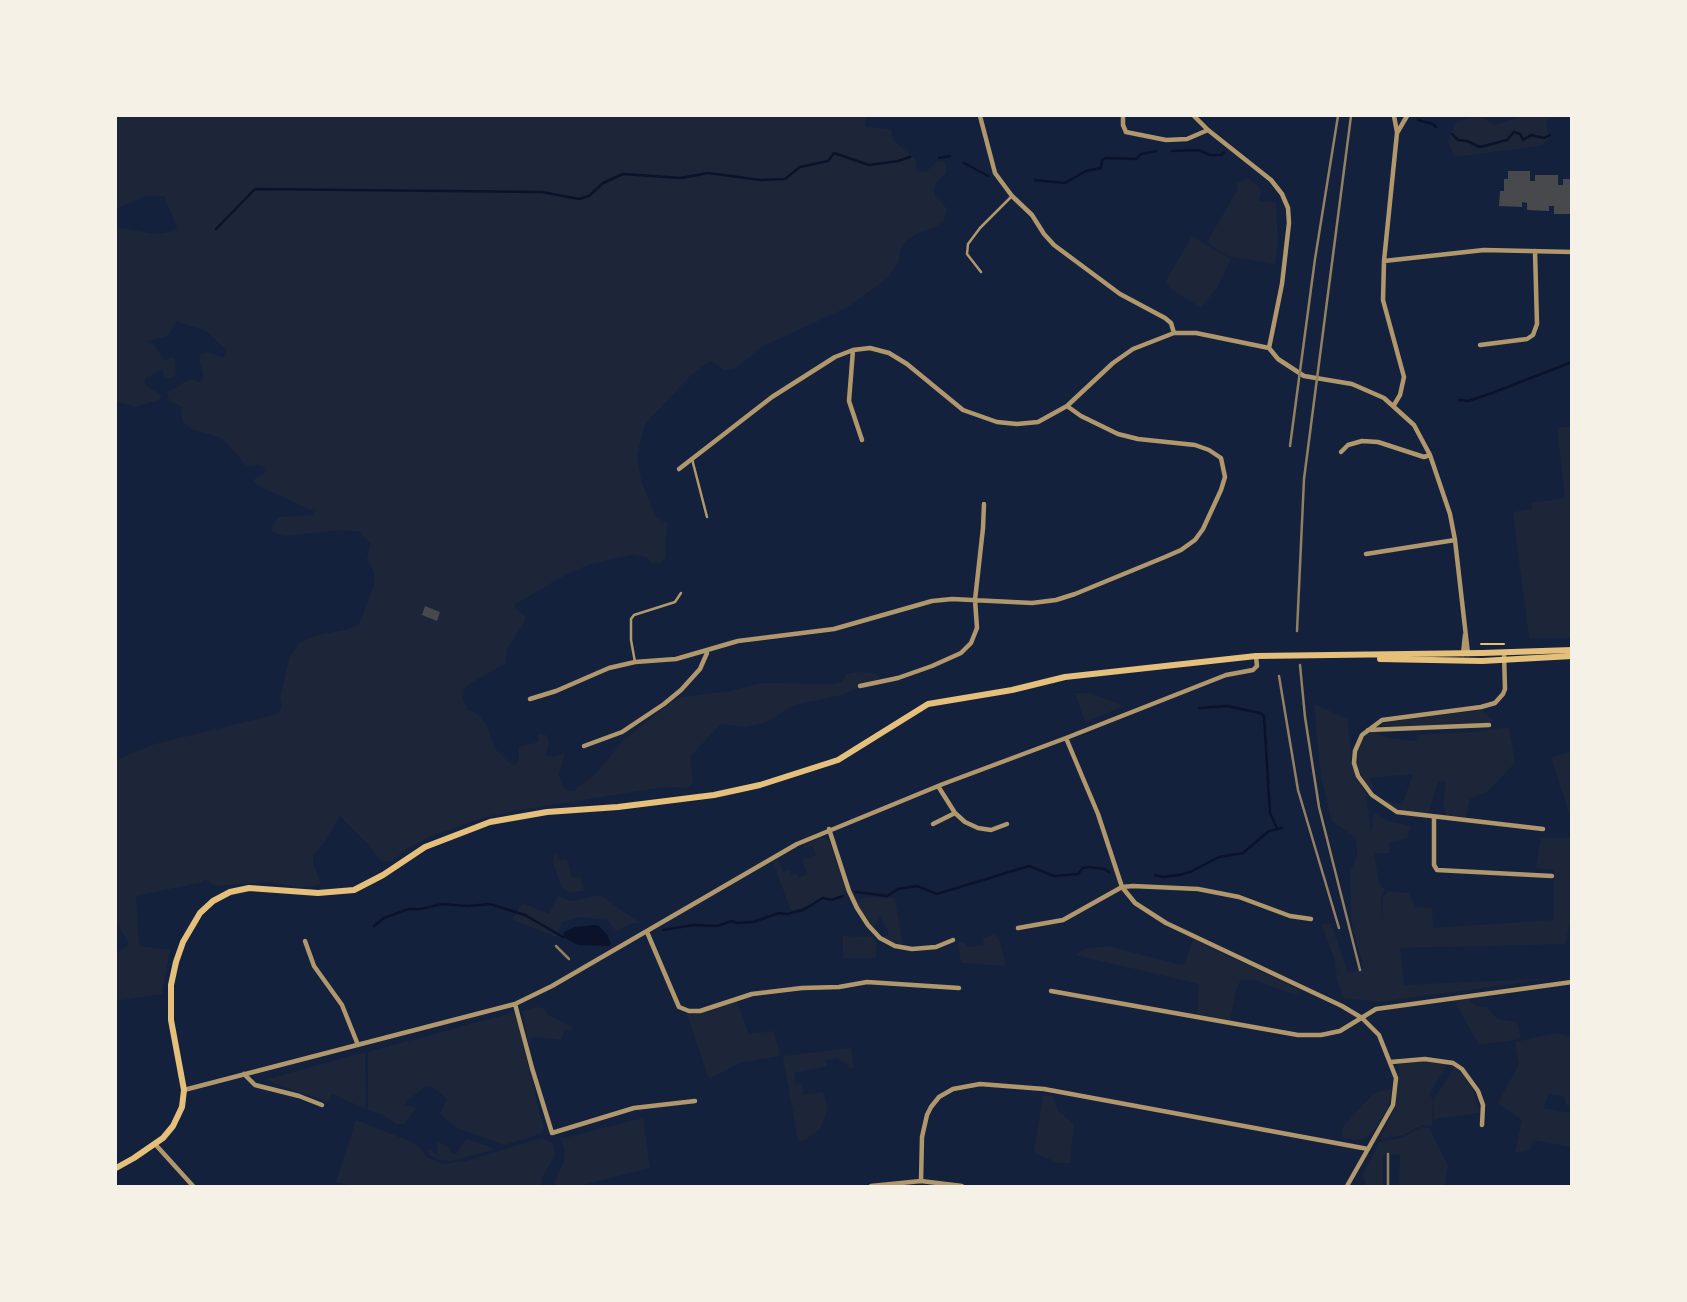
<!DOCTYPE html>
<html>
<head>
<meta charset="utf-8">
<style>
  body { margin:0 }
  #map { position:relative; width:1687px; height:1302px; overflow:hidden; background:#14213d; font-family:Jost,sans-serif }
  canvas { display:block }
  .frame { position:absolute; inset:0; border:117px solid #f6f1e7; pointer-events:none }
</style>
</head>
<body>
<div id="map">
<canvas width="1687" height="1302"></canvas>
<div class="frame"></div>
</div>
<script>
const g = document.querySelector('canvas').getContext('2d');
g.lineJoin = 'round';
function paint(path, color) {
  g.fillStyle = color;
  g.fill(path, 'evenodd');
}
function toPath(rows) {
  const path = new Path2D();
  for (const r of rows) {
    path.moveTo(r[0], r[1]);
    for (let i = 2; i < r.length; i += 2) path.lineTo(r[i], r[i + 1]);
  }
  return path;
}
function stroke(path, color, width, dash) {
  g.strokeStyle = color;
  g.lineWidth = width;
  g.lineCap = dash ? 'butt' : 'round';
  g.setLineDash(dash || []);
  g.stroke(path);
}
paint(toPath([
  [116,116,866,116,865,127,891,129,893,140,916,160,916,171,926,172,937,161,945,162,946,173,936,183,934,189,935,196,947,209,944,220,934,228,920,232,906,241,900,250,899,261,888,278,846,308,761,347,736,368,724,370,711,361,692,374,645,424,637,455,641,480,655,516,668,524,665,541,666,558,660,563,651,563,646,557,634,554,590,564,560,578,514,605,517,610,525,616,525,621,507,649,506,663,469,684,464,689,463,699,467,709,478,714,487,726,496,750,512,765,517,763,519,759,519,747,539,742,538,734,546,735,549,740,546,755,552,757,565,753,559,774,562,786,568,791,574,791,596,773,623,741,669,703,681,697,730,691,761,683,832,684,842,682,846,674,856,672,875,673,879,676,877,680,842,695,794,705,767,722,746,727,721,724,690,757,693,783,687,788,664,787,513,811,483,818,429,837,405,850,392,861,384,862,379,859,367,843,340,816,324,843,313,856,313,863,321,884,316,886,297,887,270,882,215,886,207,880,202,880,203,882,136,896,139,946,170,950,162,994,116,1001,116,953,129,944,116,921,116,760,155,744,278,714,282,706,280,698,290,656,299,643,314,636,349,629,359,624,374,585,374,572,367,559,371,543,361,534,363,532,341,530,284,536,275,533,272,531,273,524,278,517,314,515,315,512,257,485,253,480,265,472,264,467,259,465,247,466,222,438,191,429,183,422,181,412,183,407,169,401,167,391,177,388,184,382,192,379,200,382,204,378,199,359,201,354,208,352,221,357,226,356,227,351,206,331,176,321,170,333,165,337,146,341,149,344,153,343,165,361,171,357,175,359,176,374,172,378,165,377,162,369,145,379,145,385,162,396,159,400,135,407,116,401,116,227,155,234,175,231,177,227,164,196,146,196,116,209],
  [1481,116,1494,125,1523,116,1551,116,1546,121,1549,138,1541,146,1454,157,1448,141,1456,121],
  [1248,178,1259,187,1261,192,1259,202,1276,202,1278,244,1275,264,1227,256,1207,242,1238,189,1237,183],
  [1192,236,1231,259,1218,286,1201,308,1171,289,1166,281],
  [1571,426,1571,638,1529,638,1513,512,1532,509,1532,503,1565,498,1557,428],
  [1075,693,1090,693,1124,706,1085,722],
  [1314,704,1348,719,1351,758,1355,774,1366,793,1371,832,1374,813,1391,822,1411,826,1407,839,1389,842,1389,853,1374,853,1379,883,1385,890,1381,898,1383,921,1383,898,1387,891,1409,893,1415,907,1432,908,1433,928,1554,920,1554,870,1536,868,1541,838,1571,838,1571,919,1565,944,1400,948,1404,985,1557,978,1378,1002,1344,998,1337,980,1335,961,1322,925,1331,923,1348,973,1364,968,1351,921,1350,872,1357,856,1356,838,1332,821,1321,777],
  [1481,710,1493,720,1493,722,1444,727,1380,726,1388,722],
  [1502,728,1509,728,1515,763,1488,791,1470,799,1466,817,1447,816,1443,805,1446,782,1438,781,1429,811,1424,815,1397,809,1385,802,1387,800,1402,805,1413,774,1369,778,1374,788,1372,790,1365,783,1358,768,1357,752,1362,740,1369,732,1379,732,1379,734,1389,738,1416,741,1417,735,1472,732],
  [1571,752,1572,752,1571,819,1551,757],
  [820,837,829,841,847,894,791,911,773,862,778,859,783,872,789,870,791,875,797,873,799,877,807,874,802,859,816,855,813,846,804,848,803,846],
  [556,853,558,861,567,859,572,878,580,876,584,891,570,893,561,886,554,866,554,855],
  [600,895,640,923,632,923,616,931,607,920,581,917,562,922,557,937,512,920,522,903,549,914,558,896,571,901],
  [869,897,895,898,903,946,883,938,889,934,880,915,875,925,872,926,860,910,855,900],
  [994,934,1000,942,1006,966,961,963,958,942,963,942,969,947,984,945,983,938],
  [843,936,872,937,876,943,876,958,843,958],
  [1193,939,1300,990,1296,995,1254,980,1241,980,1237,987,1230,1020,1197,1014,1199,986,1195,983,1075,955,1084,949,1108,946,1181,965,1185,963],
  [1468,998,1475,1006,1487,1007,1497,1019,1517,1022,1521,1039,1479,1045,1455,1002,1456,1000],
  [736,1000,749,1034,773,1031,780,1053,779,1056,740,1063,711,1078,708,1076,686,1012,707,1011],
  [538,1007,545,1009,548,1015,573,1027,572,1031,565,1030,561,1040,535,1037,528,1040,522,1011],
  [515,1012,544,1129,540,1134,504,1145,455,1127,440,1114,447,1099,431,1086,426,1086,406,1102,405,1105,413,1106,416,1109,404,1124,396,1124,383,1115,368,1110,368,1052],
  [1571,1021,1571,1106,1566,1104,1564,1096,1549,1094,1543,1108,1571,1113,1571,1147,1533,1140,1530,1150,1515,1153,1522,1120,1498,1103,1519,1064,1515,1042,1556,1033,1569,1036],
  [851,1048,854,1069,849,1068,847,1064,836,1058,826,1060,827,1066,794,1073,796,1085,801,1084,804,1095,823,1092,828,1108,820,1129,805,1140,798,1142,783,1056],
  [365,1052,366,1109,332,1094,328,1102,265,1080],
  [1428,1061,1448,1064,1429,1094,1433,1099,1432,1126,1422,1125,1404,1135,1380,1139,1396,1105,1399,1064],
  [1455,1067,1462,1073,1473,1089,1480,1113,1434,1119,1434,1098],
  [1390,1089,1391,1094,1388,1108,1373,1132,1366,1138,1356,1140,1342,1138,1342,1128,1374,1093],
  [1043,1095,1053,1097,1058,1111,1074,1124,1070,1163,1059,1163,1034,1153],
  [643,1118,650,1168,579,1186,556,1186,554,1183,564,1161,565,1149,560,1139],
  [356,1120,412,1142,420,1148,427,1157,442,1164,466,1161,542,1138,553,1143,555,1155,542,1178,541,1186,351,1186,336,1182],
  [1422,1127,1429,1128,1448,1165,1445,1186,1399,1186,1400,1155,1388,1154,1383,1155,1383,1186,1365,1186,1366,1182,1362,1176,1380,1142,1401,1138],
  [466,1139,492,1147,493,1150,451,1161,439,1160,429,1155,428,1151,431,1148,433,1153,438,1154,437,1141,449,1148,450,1153,456,1154]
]), '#1d2539');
paint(toPath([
  [594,925,599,926,608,936,611,944,609,946,578,945,563,937,564,932,575,927]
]), '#0b132b');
stroke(toPath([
  [1418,120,1433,124,1436,127],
  [1452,134,1458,140,1467,141,1480,147,1507,140,1514,132,1520,134,1523,140,1531,135,1544,138,1550,135],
  [1172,151,1198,150,1210,155,1221,155,1224,152],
  [939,158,950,156],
  [964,163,988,176],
  [1035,180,1065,183,1086,171,1101,168,1102,160,1106,158,1136,159,1141,154,1156,151],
  [216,229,255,189,542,192,579,199,589,196,603,183,623,174,681,178,708,173,760,180,785,179,800,167,828,161,834,153,869,165,898,161,910,157],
  [1459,400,1468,401,1492,393,1572,362],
  [1199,708,1227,706,1260,713,1264,716,1270,813,1277,828],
  [1155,875,1163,877,1179,875,1190,872,1219,857,1243,853,1269,831,1282,828],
  [856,892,887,896,898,889,917,886,937,894,1029,866,1054,876,1078,874,1083,868,1088,867,1105,869,1109,872],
  [374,926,384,918,409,909,421,909,442,904,468,906,490,904,525,915,563,937],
  [663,930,693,925,717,926,732,921,737,923,753,922,779,913,787,914,803,910,823,898,831,900,843,896]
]), '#0b132b', 2.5);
paint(toPath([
  [1508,171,1530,171,1530,181,1535,181,1535,175,1558,175,1558,185,1563,185,1563,179,1572,179,1572,214,1554,214,1554,206,1549,206,1549,211,1527,210,1527,203,1522,202,1522,207,1499,206,1500,191,1504,191,1504,179,1508,179],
  [425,606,440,612,437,621,422,615]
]), '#48494c');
stroke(toPath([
  [1481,644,1504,644]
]), '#e5c07b', 2);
stroke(toPath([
  [981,272,967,254,968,244,980,228,1012,196],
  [692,459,707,517],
  [635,662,631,640,631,619,634,615,675,602,681,593]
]), '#b1986c', 2.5);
stroke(toPath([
  [980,116,995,173,1012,196,1032,215,1044,234,1054,245,1120,294,1165,318,1171,323,1174,333],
  [1123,116,1123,125,1126,132,1166,140,1187,139,1208,130],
  [1194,116,1208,130,1271,180,1282,194,1288,208,1289,223,1282,284,1269,348],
  [1394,116,1397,132],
  [1384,261,1397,133,1407,116],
  [1480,345,1527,339,1533,335,1537,324,1535,251],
  [853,350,849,401,862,440],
  [1394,405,1400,395,1404,377,1383,300,1384,261,1484,250,1572,252],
  [1341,452,1348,445,1362,441,1378,442,1424,457,1430,455],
  [679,469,772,397,835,357,853,350,870,348,889,353,907,364,963,410,997,422,1017,424,1038,422,1067,406,1113,363,1133,349,1174,333,1196,333,1269,348,1278,359,1304,376,1352,384,1384,398,1414,425,1430,455,1450,514,1455,540,1468,654],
  [1366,554,1455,540],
  [1504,653,1505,689,1503,694,1495,703,1481,707,1382,720,1362,735,1355,751,1354,763,1358,776,1372,795,1397,812,1543,829],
  [1463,654,1465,635],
  [860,686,898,678,932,666,961,653,971,643,977,628,975,600,983,528,984,504],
  [530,699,556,691,609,668,635,662,676,659,738,641,834,629,932,601,952,599,1032,603,1056,600,1075,594,1165,557,1181,550,1195,540,1203,529,1221,490,1225,477,1221,458,1209,450,1195,445,1138,439,1118,434,1081,416,1067,406],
  [1368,730,1489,725],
  [1066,738,1098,814,1122,887,1135,903,1166,923,1342,1006,1362,1018,1379,1035,1396,1078,1393,1105,1347,1186],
  [584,746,622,732,664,704,681,690,700,669,707,653],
  [938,786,955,813,965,822,978,828,991,830,1007,824],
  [1434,818,1434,865,1437,870,1552,876],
  [933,824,955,813],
  [829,829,849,891,857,908,868,925,880,938,895,946,912,949,936,947,953,940],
  [1018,928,1063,920,1122,887,1133,886,1198,889,1239,897,1290,916,1311,919],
  [647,932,679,1007,689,1011,700,1011,752,994,802,988,839,987,867,982,959,988],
  [305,941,314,966,342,1005,358,1045],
  [1051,991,1298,1035,1321,1035,1340,1031,1376,1009,1572,982],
  [515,1004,532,1068,552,1133,634,1108,695,1101],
  [1391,1062,1425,1059,1453,1063,1462,1069,1478,1091,1483,1105,1482,1125],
  [244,1074,255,1085,299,1096,322,1105],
  [184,1090,515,1004,552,986,797,844,943,784,1066,738,1226,675,1253,670,1257,666,1256,656],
  [155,1144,193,1186],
  [921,1181,922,1137,927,1115,931,1107,939,1097,953,1089,980,1084,1044,1089,1368,1149],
  [871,1186,921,1181,962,1186]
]), '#b1986c', 4.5);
stroke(toPath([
  [1380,659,1482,661,1572,656],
  [116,1168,134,1158,163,1138,173,1126,182,1107,184,1090,171,1020,171,985,176,962,183,942,200,913,213,901,230,892,249,888,318,893,354,890,383,875,425,847,490,822,547,812,618,807,714,795,760,785,838,760,928,704,1012,690,1065,677,1256,656,1482,653,1572,650]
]), '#e5c07b', 6);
stroke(toPath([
  [1290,446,1315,259,1338,116],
  [1297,631,1304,479,1351,116],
  [1300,665,1305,717,1319,807,1360,970],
  [1279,676,1298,790,1339,928],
  [556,946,569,959],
  [1388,1186,1388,1154]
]), '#918062', 2.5);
</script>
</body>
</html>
